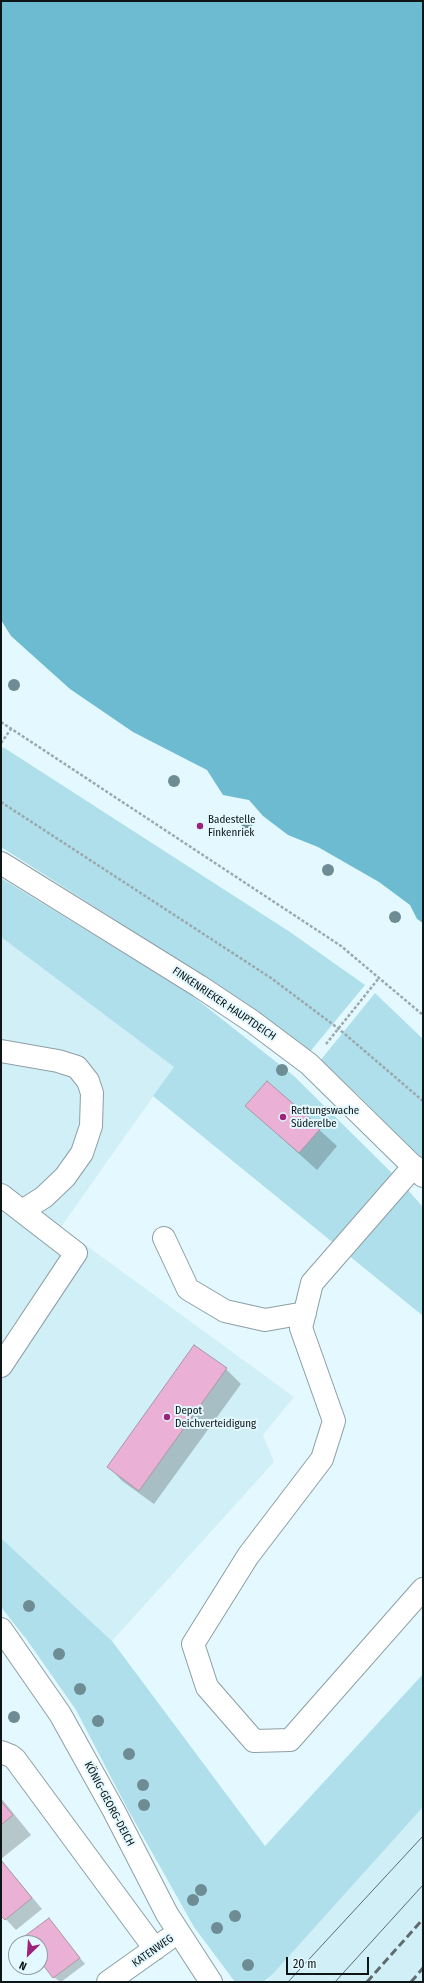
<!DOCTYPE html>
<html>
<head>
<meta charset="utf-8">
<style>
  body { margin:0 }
  #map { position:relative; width:424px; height:1983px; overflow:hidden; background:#e4f9ff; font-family:"Fira Sans Condensed",sans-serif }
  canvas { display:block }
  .frame { position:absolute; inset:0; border:2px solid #0e1517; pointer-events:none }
  .north { position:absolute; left:8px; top:1935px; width:40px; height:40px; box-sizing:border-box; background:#e4f9ff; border:1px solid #8e9ea2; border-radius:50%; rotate:205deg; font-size:11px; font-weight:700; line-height:16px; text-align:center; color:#0e1517 }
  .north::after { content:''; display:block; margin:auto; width:14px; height:18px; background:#9c237c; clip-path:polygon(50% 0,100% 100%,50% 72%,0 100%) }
  .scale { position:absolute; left:286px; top:1957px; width:83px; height:18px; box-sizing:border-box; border:2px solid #0e1517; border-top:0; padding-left:5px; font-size:12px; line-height:14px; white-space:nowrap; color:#0e1517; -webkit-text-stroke:3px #e4f9ff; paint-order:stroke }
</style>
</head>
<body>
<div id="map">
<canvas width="424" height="1983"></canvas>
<div class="frame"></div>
<div class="north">N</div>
<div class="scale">20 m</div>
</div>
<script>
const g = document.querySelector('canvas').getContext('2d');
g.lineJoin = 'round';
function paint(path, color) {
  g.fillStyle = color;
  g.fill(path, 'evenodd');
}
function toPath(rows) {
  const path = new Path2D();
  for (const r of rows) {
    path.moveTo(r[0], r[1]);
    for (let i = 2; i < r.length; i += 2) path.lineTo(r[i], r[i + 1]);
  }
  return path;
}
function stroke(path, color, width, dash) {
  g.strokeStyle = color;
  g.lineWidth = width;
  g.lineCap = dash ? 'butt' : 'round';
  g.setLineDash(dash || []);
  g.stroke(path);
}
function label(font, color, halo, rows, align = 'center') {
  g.font = font + ' "Fira Sans Condensed",sans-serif';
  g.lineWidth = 4;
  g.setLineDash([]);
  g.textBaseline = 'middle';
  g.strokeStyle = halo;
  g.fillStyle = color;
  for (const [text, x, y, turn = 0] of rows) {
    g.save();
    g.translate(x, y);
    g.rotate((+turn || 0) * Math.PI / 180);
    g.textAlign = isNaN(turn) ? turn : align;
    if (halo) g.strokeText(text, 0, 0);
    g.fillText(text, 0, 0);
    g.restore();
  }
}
paint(toPath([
  [1,937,174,1067,61,1227,294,1397,263,1435,274,1462,112,1641,1,1538],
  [423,1807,423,1982,265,1982,272,1975]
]), '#d1eff6');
paint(toPath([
  [3,747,290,932,365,985,309,1053,228,992,1,847,1,750],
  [1,878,190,994,294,1076,399,1180,423,1207,423,1316,153,1096,174,1067,1,937],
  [375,993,423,1039,423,1161,358,1095,319,1062],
  [1,1538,112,1641,265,1846,423,1674,423,1807,272,1975,263,1982,235,1982,194,1927,127,1808,76,1710,27,1640,1,1607]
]), '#b0dfec');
paint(toPath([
  [1,1,423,1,423,923,417,919,410,905,379,882,318,847,288,835,263,816,249,800,223,795,207,770,133,732,70,689,11,636,1,620]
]), '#6cbbd0');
paint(toPath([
  [267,1082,337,1146,317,1170,246,1106],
  [194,1346,226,1369,241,1384,154,1504,122,1481,108,1466],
  [1,1798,31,1835,1,1859],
  [1,1860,42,1909,16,1930,1,1914],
  [49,1919,85,1964,61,1982,53,1977,40,1960,40,1943,27,1943]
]), '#0003');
const building = toPath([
  [267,1081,321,1128,299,1153,245,1106,267,1081],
  [194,1345,227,1368,139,1491,107,1467,194,1345],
  [1,1801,13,1815,1,1825,1,1801],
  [1,1860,32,1898,5,1920,1,1916,1,1860],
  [49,1918,80,1958,53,1978,40,1961,40,1943,26,1943,22,1938,49,1918]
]);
paint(building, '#eab0d5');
stroke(building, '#a999a3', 1);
const minor = toPath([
  [1,863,199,986,253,1022,309,1064,423,1176],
  [1,1051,58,1061,77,1067,88,1081,92,1093,91,1126,82,1153,65,1177,44,1197,22,1211],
  [414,1166,312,1283,301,1328,334,1421,322,1459,248,1556,193,1644,207,1687,254,1741,290,1740,423,1589],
  [1,1195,76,1253,1,1366],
  [164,1238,188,1289,225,1311,265,1320,305,1313],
  [1,1629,60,1714,114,1811,167,1914,211,1982],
  [1,1752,11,1756,15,1759,155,1949],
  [108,1982,167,1940]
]);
stroke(minor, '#8c9fa5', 24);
stroke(toPath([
  [1,722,341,946,423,1015],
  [1,743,11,729],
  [1,802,271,978,339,1029,423,1101],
  [326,1044,379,978]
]), '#99a9ae', 2.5, [3, 2]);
stroke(minor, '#fff', 22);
stroke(toPath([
  [288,1982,423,1836],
  [335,1982,423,1885]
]), '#5f6b6f', 1);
stroke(toPath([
  [367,1982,423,1919],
  [411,1982,423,1968]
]), '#5f6b6f', 3, [8, 4]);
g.fillStyle = '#6d8c93';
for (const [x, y] of [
  [14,685],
  [174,781],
  [247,823],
  [328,870],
  [395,917],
  [282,1070],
  [29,1606],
  [59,1654],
  [80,1689],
  [14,1717],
  [98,1721],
  [129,1754],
  [143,1785],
  [144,1805],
  [201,1890],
  [193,1900],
  [235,1916],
  [217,1928],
  [248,1965]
]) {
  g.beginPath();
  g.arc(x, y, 6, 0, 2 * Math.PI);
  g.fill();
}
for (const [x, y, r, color] of [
  [200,826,4,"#9c237c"],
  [283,1117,4,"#9c237c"],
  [167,1417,4,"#9c237c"]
]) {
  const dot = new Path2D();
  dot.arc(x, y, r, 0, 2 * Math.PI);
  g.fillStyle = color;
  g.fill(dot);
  stroke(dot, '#e4f9ff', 1.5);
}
label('11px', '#0e1517', '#e4f9ff', [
  ["Badestelle",208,820],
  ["Finkenriek",208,833],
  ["Rettungswache",291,1111],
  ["Süderelbe",291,1124],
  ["Depot",175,1411],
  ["Deichverteidigung",175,1424]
], 'left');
label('11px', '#0e1517', '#e4f9ff', [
  ["FINKENRIEKER HAUPTDEICH",224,1004,34],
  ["KÖNIG-GEORG-DEICH",109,1804,62],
  ["KATENWEG",153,1951,-35]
]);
</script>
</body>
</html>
